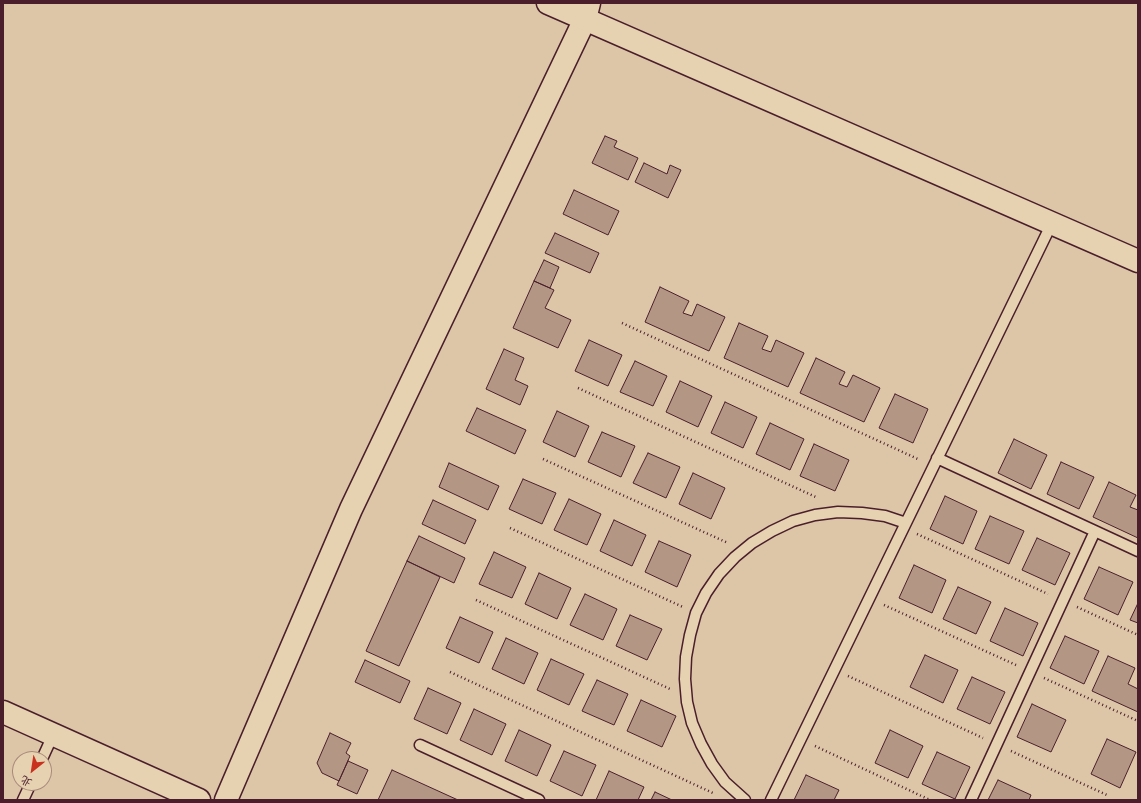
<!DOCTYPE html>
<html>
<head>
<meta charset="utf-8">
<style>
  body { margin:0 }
  #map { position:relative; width:1141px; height:803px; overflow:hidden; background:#ddc6a8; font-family:Mynerve,"LXGW WenKai TC",sans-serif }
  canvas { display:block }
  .frame { position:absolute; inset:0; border:4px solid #4a1f2b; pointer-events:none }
  .north { position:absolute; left:12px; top:751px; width:40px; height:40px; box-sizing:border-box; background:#e6d1b0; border:1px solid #a88a7b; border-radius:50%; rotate:210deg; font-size:11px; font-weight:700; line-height:16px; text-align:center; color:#4a1f2b }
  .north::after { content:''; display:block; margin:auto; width:14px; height:18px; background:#c8321e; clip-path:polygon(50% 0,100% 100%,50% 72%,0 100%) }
</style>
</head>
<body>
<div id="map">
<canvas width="1141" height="803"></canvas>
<div class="frame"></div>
<div class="north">北</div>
</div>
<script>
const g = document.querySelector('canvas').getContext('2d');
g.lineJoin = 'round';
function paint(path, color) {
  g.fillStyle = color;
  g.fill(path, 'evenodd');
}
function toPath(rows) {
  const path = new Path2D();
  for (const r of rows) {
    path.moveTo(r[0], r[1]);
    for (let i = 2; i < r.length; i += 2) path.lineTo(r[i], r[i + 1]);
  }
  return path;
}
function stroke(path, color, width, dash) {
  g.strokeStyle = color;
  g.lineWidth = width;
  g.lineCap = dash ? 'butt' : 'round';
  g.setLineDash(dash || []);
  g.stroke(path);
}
const building = toPath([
  [605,136,617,141,614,147,638,158,628,180,592,163,605,136],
  [644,163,667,174,670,165,681,170,668,198,635,182,644,163],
  [574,190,619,211,608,235,563,214,574,190],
  [555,233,599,253,590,273,545,253,555,233],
  [544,260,559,267,550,288,534,281,544,260],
  [534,281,554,290,545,308,571,320,558,348,513,328,534,281],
  [660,287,689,301,683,313,692,316,697,304,725,317,709,351,645,322,660,287],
  [739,323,768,336,762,349,771,352,776,340,804,353,788,387,724,358,739,323],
  [589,340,622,355,608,386,575,371,589,340],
  [504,349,524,358,515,380,528,386,520,405,486,389,504,349],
  [816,358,845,372,839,384,847,387,853,375,880,388,864,422,800,393,816,358],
  [635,361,667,376,653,406,620,392,635,361],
  [680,381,712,396,698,427,666,412,680,381],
  [895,394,928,409,913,443,879,428,895,394],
  [725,402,757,417,743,448,711,433,725,402],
  [477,408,526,430,515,454,466,431,477,408],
  [557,411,589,426,575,457,543,442,557,411],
  [770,423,804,439,790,470,756,454,770,423],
  [602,432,635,446,621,477,588,462,602,432],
  [1014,439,1047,455,1031,489,998,473,1014,439],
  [814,444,849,460,835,491,800,476,814,444],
  [648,453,680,467,666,498,633,483,648,453],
  [1061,462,1094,477,1079,509,1047,494,1061,462],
  [449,463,499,486,488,510,439,487,449,463],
  [693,473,725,488,711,519,679,504,693,473],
  [523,479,556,493,542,524,509,509,523,479],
  [1109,482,1136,495,1130,507,1138,510,1138,538,1093,517,1109,482],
  [945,496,977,511,963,544,930,529,945,496],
  [569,499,601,514,587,545,554,530,569,499],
  [433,500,476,520,465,544,422,524,433,500],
  [990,516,1024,531,1009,564,975,549,990,516],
  [614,520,646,535,632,566,600,551,614,520],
  [419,536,465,558,454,583,407,561,419,536],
  [1037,538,1070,553,1055,585,1022,570,1037,538],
  [659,541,691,555,677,587,645,572,659,541],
  [494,552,526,567,512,598,479,584,494,552],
  [407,561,440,577,399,666,366,651,407,561],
  [914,565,946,580,932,613,899,598,914,565],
  [1099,567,1133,582,1118,615,1084,599,1099,567],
  [539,573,571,588,557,619,525,604,539,573],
  [958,587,991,602,976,634,943,619,958,587],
  [585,594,617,609,603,640,570,625,585,594],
  [1138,603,1138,623,1130,620,1138,603],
  [1005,608,1038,623,1023,656,990,641,1005,608],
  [630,615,662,629,647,660,616,646,630,615],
  [460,617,493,632,479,663,446,648,460,617],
  [1065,636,1099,651,1084,684,1050,668,1065,636],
  [506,638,538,653,524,684,492,669,506,638],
  [925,655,958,670,943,703,910,687,925,655],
  [1108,656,1135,668,1128,684,1138,689,1138,712,1092,691,1108,656],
  [551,659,584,674,569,705,537,690,551,659],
  [365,660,410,681,400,703,355,682,365,660],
  [972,677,1005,692,990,724,957,709,972,677],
  [597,680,628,694,614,725,582,711,597,680],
  [428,688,461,703,447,734,414,719,428,688],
  [641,700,676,716,662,747,627,731,641,700],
  [1032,704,1066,720,1051,752,1017,737,1032,704],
  [474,709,506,724,492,755,460,740,474,709],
  [519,730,551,745,537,776,505,761,519,730],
  [890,730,923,746,908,778,875,763,890,730],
  [330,733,351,743,346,753,350,756,339,781,322,773,317,763,330,733],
  [1107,739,1136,752,1120,788,1091,774,1107,739],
  [564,751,596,765,582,796,550,781,564,751],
  [937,752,970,767,955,799,922,784,937,752],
  [348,761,368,770,357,794,337,785,348,761],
  [392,770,458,800,378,800,392,770],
  [609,771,644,787,638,800,596,800,609,771],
  [806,775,839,790,834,800,794,800,806,775],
  [998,780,1031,795,1029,800,988,800,998,780],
  [655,792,672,800,651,800,655,792]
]);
paint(building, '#b39784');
stroke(building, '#4a1f2b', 1);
const service = toPath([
  [937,458,1138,551],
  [420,745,539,800],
  [42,759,53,735],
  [23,800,31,783],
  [745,800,725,782,712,764,701,744,692,723,687,702,685,679,686,657,690,635,696,613,706,593,719,574,735,557,752,543,772,531,793,521,815,515,838,512,862,513,885,516,906,523],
  [771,800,1052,223],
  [971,800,1095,531]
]);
const tertiary = toPath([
  [3,712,199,800],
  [226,800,351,509,585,19,589,3]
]);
const secondary = toPath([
  [548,3,1138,261]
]);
stroke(service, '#4a1f2b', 13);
stroke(tertiary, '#4a1f2b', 25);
stroke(secondary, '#4a1f2b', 25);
stroke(toPath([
  [622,323,920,460],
  [578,388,818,498],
  [543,459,728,543],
  [510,528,683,607],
  [917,534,1048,594],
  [476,600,670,689],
  [884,605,1016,665],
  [1077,607,1138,635],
  [450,672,713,793],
  [848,676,983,738],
  [1044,678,1138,721],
  [815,746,930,800],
  [1011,751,1107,795]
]), '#4a1f2b', 2.5, [1, 3]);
stroke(service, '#e6d1b0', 10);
stroke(tertiary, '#e6d1b0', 22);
stroke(secondary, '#e6d1b0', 22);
</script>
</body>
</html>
